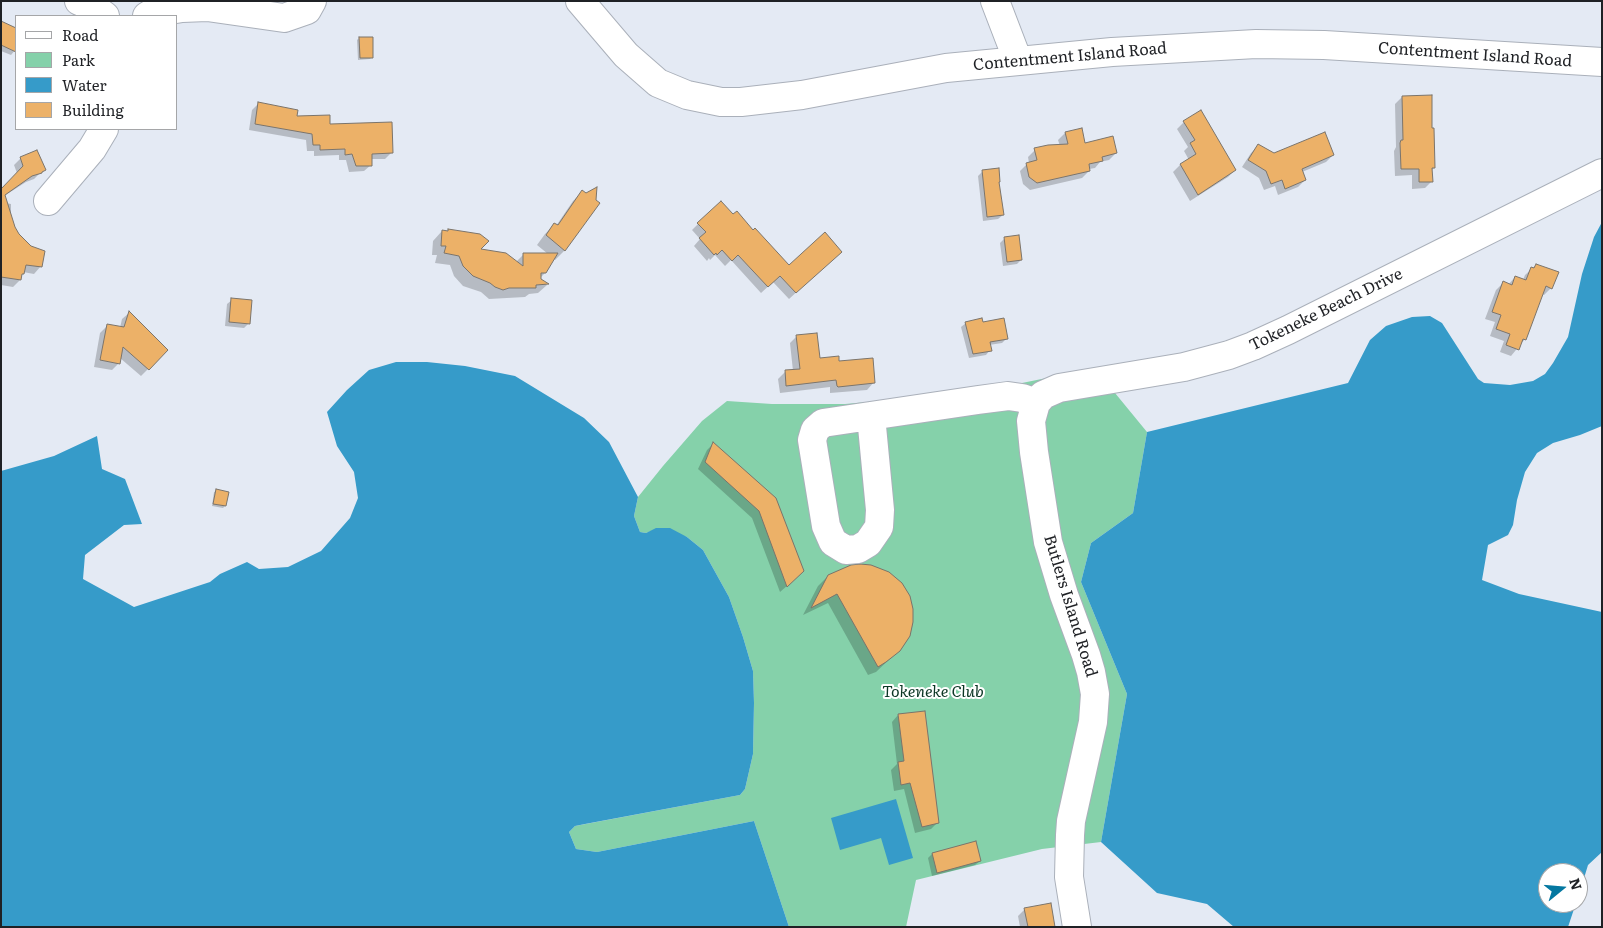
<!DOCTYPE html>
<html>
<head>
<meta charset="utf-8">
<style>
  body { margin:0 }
  #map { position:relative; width:1603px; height:928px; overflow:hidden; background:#e4eaf4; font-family:Literata,serif }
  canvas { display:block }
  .frame { position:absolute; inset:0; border:2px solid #1f2125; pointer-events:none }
  .legend { position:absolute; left:15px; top:15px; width:162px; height:115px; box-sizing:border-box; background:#fff; border:1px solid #a5a6a8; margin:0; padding:6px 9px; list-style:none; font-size:15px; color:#1f2125 }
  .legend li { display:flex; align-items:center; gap:10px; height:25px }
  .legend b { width:25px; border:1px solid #a5a6a8 }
  .north { position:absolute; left:1538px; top:863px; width:50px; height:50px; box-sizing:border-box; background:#fff; border:1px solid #a5a6a8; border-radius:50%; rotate:73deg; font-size:14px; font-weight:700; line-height:20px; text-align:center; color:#1f2125 }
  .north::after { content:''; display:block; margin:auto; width:18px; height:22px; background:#0478a1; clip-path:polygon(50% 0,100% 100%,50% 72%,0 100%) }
</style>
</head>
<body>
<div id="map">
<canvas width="1603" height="928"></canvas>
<div class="frame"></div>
<ul class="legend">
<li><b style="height:6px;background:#fff"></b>Road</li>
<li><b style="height:14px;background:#85d1aa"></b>Park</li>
<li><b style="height:14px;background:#369bc9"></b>Water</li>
<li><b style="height:14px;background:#ecb168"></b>Building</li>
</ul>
<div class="north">N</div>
</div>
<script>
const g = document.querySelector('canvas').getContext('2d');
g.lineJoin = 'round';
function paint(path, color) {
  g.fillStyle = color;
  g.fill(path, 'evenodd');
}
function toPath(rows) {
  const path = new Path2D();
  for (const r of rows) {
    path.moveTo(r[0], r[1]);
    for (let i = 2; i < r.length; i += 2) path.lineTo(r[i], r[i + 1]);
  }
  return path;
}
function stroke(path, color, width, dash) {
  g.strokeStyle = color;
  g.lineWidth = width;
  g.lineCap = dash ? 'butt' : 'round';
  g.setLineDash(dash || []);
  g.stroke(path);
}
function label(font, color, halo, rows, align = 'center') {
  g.font = font + ' Literata,serif';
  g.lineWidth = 4;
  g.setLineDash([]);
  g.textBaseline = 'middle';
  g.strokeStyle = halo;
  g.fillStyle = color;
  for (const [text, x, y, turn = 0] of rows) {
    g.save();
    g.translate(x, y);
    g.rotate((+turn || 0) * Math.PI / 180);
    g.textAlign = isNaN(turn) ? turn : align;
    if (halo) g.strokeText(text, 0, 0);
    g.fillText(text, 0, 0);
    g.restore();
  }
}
paint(toPath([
  [1076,372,1115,393,1147,432,1133,513,1091,543,1081,582,1127,694,1101,842,1042,849,916,880,906,927,789,927,754,821,597,852,576,849,569,832,575,826,740,795,745,789,753,754,754,703,753,671,743,637,729,597,703,550,687,537,656,529,646,533,640,532,634,516,638,497,663,466,702,421,727,401,772,404,845,404,934,396,1017,384]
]), '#85d1aa');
paint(toPath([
  [1602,222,1602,426,1580,435,1553,443,1537,453,1525,472,1517,500,1513,525,1508,535,1488,545,1482,580,1519,594,1602,612,1602,852,1588,865,1578,898,1578,873,1548,873,1548,903,1576,903,1568,927,1234,927,1207,904,1157,893,1101,842,1127,694,1081,582,1091,543,1133,513,1147,432,1348,383,1370,340,1386,326,1412,317,1430,316,1442,323,1478,379,1484,383,1510,385,1533,381,1545,374,1553,363,1568,337,1582,274,1594,237],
  [396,362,427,362,465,366,515,376,584,418,609,442,638,497,634,516,640,532,646,533,656,528,670,528,687,537,703,550,729,597,743,637,753,671,754,703,753,754,745,789,740,795,585,824,575,826,569,832,576,849,597,852,754,821,789,927,1,927,1,471,54,456,97,436,102,469,125,479,142,524,124,525,85,555,83,579,134,607,210,582,220,574,247,562,259,569,288,567,321,551,350,518,358,498,354,472,337,446,327,412,347,390,369,370],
  [896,799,913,858,889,865,881,838,840,850,831,818]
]), '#369bc9');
paint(toPath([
  [1,23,16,29,16,49,11,55,1,51],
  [359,38,372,57,370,59,358,60,357,40],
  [1402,97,1431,130,1434,168,1431,171,1432,181,1425,188,1412,189,1412,175,1395,176,1394,151,1396,147,1395,104],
  [259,103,296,117,329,126,392,152,385,159,371,159,371,165,364,171,349,172,346,160,339,160,339,155,314,156,314,151,307,151,306,140,249,130,252,110],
  [1184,122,1235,170,1228,177,1190,201,1173,172,1180,165,1189,160,1184,151,1188,147,1177,129],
  [1081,130,1084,145,1116,153,1109,160,1100,162,1095,168,1089,169,1089,171,1082,178,1030,190,1023,184,1020,171,1027,164,1029,163,1028,157,1035,150,1060,146,1058,140,1065,133],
  [1258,146,1274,155,1333,155,1326,162,1302,172,1305,180,1298,187,1278,195,1275,186,1264,190,1259,178,1242,167,1251,153],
  [21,158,44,169,34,179,26,182,1,198,17,173,14,165],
  [983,171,998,182,1003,215,998,219,983,221,978,176],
  [582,192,598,203,564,251,555,260,553,258,545,273,540,278,540,279,547,285,538,293,529,294,525,297,489,299,481,292,463,286,454,276,450,265,435,263,437,255,432,255,433,241,442,231,446,232,449,230,478,250,516,262,524,254,548,254,537,245,545,234,554,225,556,226,573,201],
  [1,202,11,204,11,219,18,234,41,266,34,274,23,272,20,280,13,287,1,285],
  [733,216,753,231,789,267,834,258,789,299,773,282,761,293,731,260,725,266,715,255,710,260,709,258,707,261,694,246,700,239,692,230,698,224],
  [1005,238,1021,260,1017,264,1003,266,1000,243],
  [1536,265,1551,288,1544,295,1542,294,1525,339,1511,356,1500,352,1504,341,1490,336,1495,322,1485,319,1496,290,1503,283,1508,285,1515,277,1523,280,1525,275],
  [232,300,249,323,244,328,225,326,227,304],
  [129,313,167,350,141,376,120,358,119,363,112,370,94,367,100,333,107,326,120,328,122,319],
  [966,323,982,323,1007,338,1002,343,989,345,990,350,986,355,969,358,961,327],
  [797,336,819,359,838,362,874,382,867,390,830,393,830,387,780,393,778,379,785,372,793,371,790,343],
  [713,444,775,499,796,578,780,592,752,518,698,469,707,450],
  [216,491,228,493,225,506,223,508,212,506,214,492],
  [828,576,899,650,876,672,868,675,828,603,803,615,818,586],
  [898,715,938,822,931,829,915,833,904,789,894,791,891,770,897,764,892,722],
  [975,843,980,861,975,865,932,876,928,858,932,854],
  [1025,909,1054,927,1020,927,1018,916]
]), '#0003');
const building = toPath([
  [1,21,16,28,16,52,1,45,1,21],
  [359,37,373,37,373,58,360,58,359,37],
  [1432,95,1432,128,1434,128,1435,168,1432,168,1433,182,1419,182,1419,169,1401,169,1400,143,1401,140,1403,140,1402,96,1432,95],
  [258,102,298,110,297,116,330,115,330,124,392,122,393,153,372,154,372,166,356,166,352,154,345,155,345,149,320,150,320,145,313,145,312,134,255,124,258,102],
  [1201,110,1236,170,1198,195,1180,164,1196,154,1190,143,1195,140,1183,121,1201,110],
  [1082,128,1085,143,1113,136,1117,153,1102,157,1103,161,1089,164,1090,171,1037,183,1029,177,1026,163,1037,160,1034,148,1048,145,1068,144,1065,132,1082,128],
  [1325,132,1334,155,1302,169,1306,180,1285,189,1282,180,1271,184,1266,171,1248,160,1258,144,1274,153,1325,132],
  [37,150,46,170,42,172,42,173,32,176,5,195,15,227,19,234,31,246,45,251,42,267,26,265,24,274,22,274,21,280,1,277,1,189,23,166,20,157,37,150],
  [999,168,1000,182,999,182,1004,215,987,217,982,170,999,168],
  [597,187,596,200,600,203,565,251,546,235,554,223,558,225,582,190,586,193,597,187],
  [721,201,733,214,737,211,753,230,755,228,789,265,825,232,842,252,796,293,780,276,768,287,738,255,732,261,722,250,717,255,716,253,714,255,699,238,706,232,697,223,721,201],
  [448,229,480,234,489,241,481,249,506,253,523,266,523,253,558,253,546,273,541,273,541,279,549,284,536,285,536,288,509,288,503,290,495,287,490,283,473,276,463,266,459,256,444,253,446,246,441,246,442,230,448,231,448,229],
  [1019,235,1022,260,1007,262,1004,237,1019,235],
  [1536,264,1559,272,1552,289,1546,286,1526,340,1523,339,1519,350,1506,345,1510,334,1496,329,1501,315,1492,312,1503,281,1512,285,1515,276,1526,280,1531,267,1534,268,1536,264],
  [231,298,252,300,250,324,229,322,231,298],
  [129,311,168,350,149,370,123,347,120,364,100,360,107,324,124,327,129,311],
  [982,318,983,322,1004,318,1008,339,990,342,992,351,973,354,965,322,982,318],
  [817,333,820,358,839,356,839,361,873,358,875,383,838,387,837,386,836,380,786,386,785,370,800,369,796,335,817,333],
  [713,442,776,498,804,571,787,587,759,511,705,462,713,442],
  [216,489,229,492,226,506,213,504,216,489],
  [860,564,871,565,889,572,902,583,910,596,913,609,913,622,910,636,900,651,886,662,878,667,837,594,811,608,828,575,851,565,860,564],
  [925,711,939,823,922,827,910,783,901,785,898,762,904,761,898,714,925,711],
  [976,841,981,861,937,873,932,853,976,841],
  [1051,903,1055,927,1028,927,1024,908,1051,903]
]);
paint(building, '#ecb168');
stroke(building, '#7b746b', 1);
const minor = toPath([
  [79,1,93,7,105,16],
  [580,1,626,55,658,83,687,95,721,102,741,102,802,95,946,68,1112,52,1256,44,1324,45,1602,62],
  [995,1,1018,61],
  [147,16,152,13,182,8,207,7,284,18,307,10,312,1],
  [48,201,92,149,104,129],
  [871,416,880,510,879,527,868,543,858,549,846,550,833,542,826,526,812,440,815,430,823,423,978,400,1008,396,1022,398,1036,403],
  [1077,927,1069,877,1070,835,1071,821,1093,722,1095,694,1091,672,1086,655,1064,595,1048,542,1034,452,1031,421,1036,403,1043,395,1059,388,1184,367,1229,355,1253,346,1288,330,1602,173]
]);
stroke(minor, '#aab0ba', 30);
stroke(minor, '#fff', 28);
label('16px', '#1f2125', '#fff', [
  ["Contentment Island Road",1475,55,4],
  ["Contentment Island Road",1070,57,-5],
  ["Tokeneke Beach Drive",1326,310,-26],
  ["Butlers Island Road",1070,606,73]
]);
label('italic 16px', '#0b3624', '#fff', [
  ["Tokeneke Club",933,692]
]);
</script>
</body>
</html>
